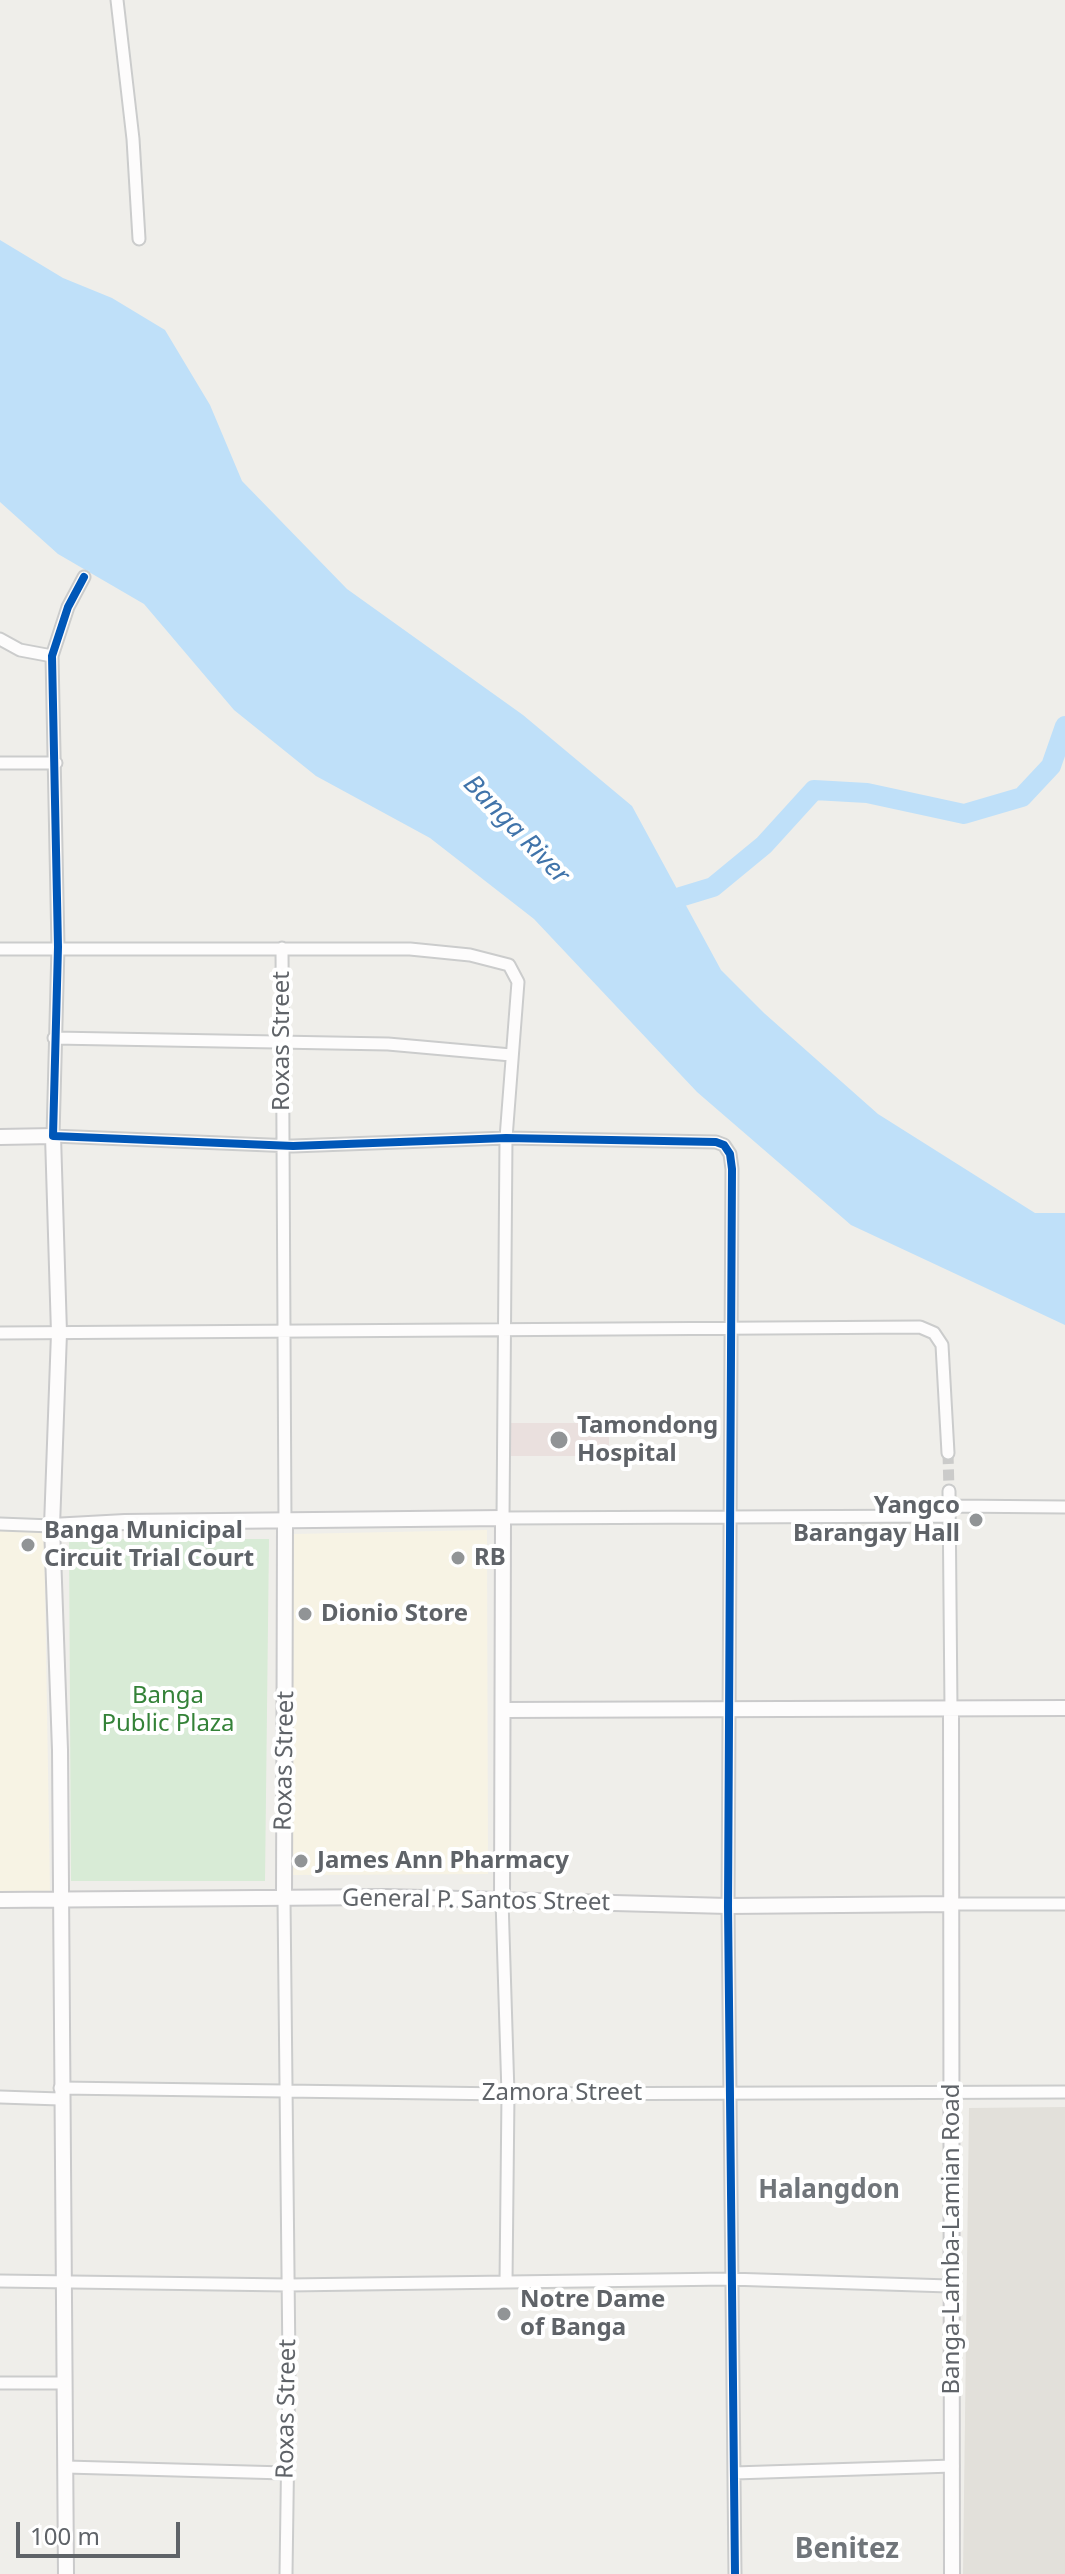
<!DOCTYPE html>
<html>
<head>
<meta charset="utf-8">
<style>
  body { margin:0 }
  #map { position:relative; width:1065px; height:2574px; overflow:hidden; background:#efeeea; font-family:"Noto Sans",sans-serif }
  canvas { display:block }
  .scale { position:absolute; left:16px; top:2522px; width:164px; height:36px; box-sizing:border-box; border:4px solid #5f6368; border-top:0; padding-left:10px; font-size:24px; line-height:28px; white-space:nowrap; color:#5f6368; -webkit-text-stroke:6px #fff; paint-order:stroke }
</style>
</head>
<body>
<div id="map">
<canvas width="1065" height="2574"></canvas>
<div class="scale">100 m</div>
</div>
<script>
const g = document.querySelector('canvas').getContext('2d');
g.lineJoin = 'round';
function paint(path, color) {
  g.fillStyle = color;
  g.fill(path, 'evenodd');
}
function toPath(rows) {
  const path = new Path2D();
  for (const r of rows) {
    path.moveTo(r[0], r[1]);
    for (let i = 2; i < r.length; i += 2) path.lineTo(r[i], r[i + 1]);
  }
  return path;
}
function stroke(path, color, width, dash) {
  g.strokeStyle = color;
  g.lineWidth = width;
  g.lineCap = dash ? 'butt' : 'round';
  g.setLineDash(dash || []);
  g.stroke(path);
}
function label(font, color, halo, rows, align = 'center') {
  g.font = font + ' "Noto Sans",sans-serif';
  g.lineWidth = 8;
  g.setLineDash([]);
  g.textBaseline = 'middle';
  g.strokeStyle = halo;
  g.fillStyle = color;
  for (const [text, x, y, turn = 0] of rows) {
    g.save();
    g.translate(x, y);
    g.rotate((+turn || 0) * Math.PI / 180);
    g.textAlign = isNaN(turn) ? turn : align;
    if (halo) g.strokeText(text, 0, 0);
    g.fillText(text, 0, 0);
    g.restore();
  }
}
paint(toPath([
  [0,1526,44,1526,50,1892,0,1893],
  [487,1530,488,1874,291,1875,293,1534]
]), '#f7f3e4');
paint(toPath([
  [1065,2107,1065,2574,963,2574,969,2108]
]), '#e2e0da');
paint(toPath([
  [510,1423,609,1423,609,1456,510,1456]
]), '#eae0de');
paint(toPath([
  [69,1539,269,1539,265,1881,71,1881]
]), '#d8ebd6');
paint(toPath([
  [0,240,63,278,112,298,165,330,210,405,242,481,347,589,523,715,632,806,721,970,764,1013,878,1114,1035,1213,1065,1213,1065,1325,851,1225,697,1092,534,919,430,838,316,776,234,710,144,604,58,554,0,502]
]), '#bfe0f9');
stroke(toPath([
  [654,905,713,887,764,845,814,790,867,793,964,814,1022,797,1051,766,1065,726]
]), '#bfe0f9', 20);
stroke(toPath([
  [948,1453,949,1491]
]), '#cbcbca', 11, [11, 5.5]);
const street = toPath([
  [117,0,133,139,139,239],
  [84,577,68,607,52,656,58,947,53,1136,293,1146,506,1138,716,1142,724,1145,730,1154,732,1169,728,1906,735,2574],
  [0,639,20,650,52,656],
  [0,763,56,763],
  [282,948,285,1523],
  [0,949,410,949,470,955,509,965,518,982,506,1138,503,1518,949,1516],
  [54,1038,388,1044,511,1055],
  [0,1333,920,1327,934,1333,942,1345,948,1453],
  [949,1491,951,1709],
  [949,1506,1065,1507],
  [0,1524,52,1526],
  [284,1899,289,2365,286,2574],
  [502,1900,508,2094,506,2282],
  [953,1904,1065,1904],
  [60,2088,508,2094,1065,2092],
  [0,2097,60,2099],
  [0,2281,288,2285,729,2279,949,2286],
  [0,2383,65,2383],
  [66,2467,285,2473],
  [734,2473,953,2466]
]);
const secondary = toPath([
  [0,1137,53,1136,59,1333,52,1526,60,1750,66,2574],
  [52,1526,125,1522,503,1518,502,1900],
  [951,1709,952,2574],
  [503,1710,1065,1708],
  [284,1899,285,1523],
  [0,1900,386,1897,728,1906,953,1904]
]);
stroke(street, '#cbcccc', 15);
stroke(secondary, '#cacacb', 18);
stroke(street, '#fdfcfc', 11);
stroke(secondary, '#fdfcfc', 14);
stroke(toPath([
  [84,577,68,607,52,656,58,947,53,1136,293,1146,506,1138,716,1142,724,1145,730,1154,732,1169,728,1906,735,2574]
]), '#0057b8', 8);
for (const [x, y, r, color] of [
  [559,1440,10,"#919496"],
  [976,1520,8,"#919496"],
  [28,1545,8,"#919496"],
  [458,1558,8,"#919496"],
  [305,1614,8,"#919496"],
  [301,1861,8,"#919496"],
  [504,2314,8,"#919496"]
]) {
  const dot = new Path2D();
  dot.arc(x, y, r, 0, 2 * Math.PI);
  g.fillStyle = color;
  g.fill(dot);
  stroke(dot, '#fff', 3);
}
label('24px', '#5f6368', '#fff', [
  ["Roxas Street",282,1041,-90],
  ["Roxas Street",285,1761,-89],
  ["General P. Santos Street",476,1901,1],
  ["Zamora Street",562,2093],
  ["Banga-Lamba-Lamian Road",952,2239,-90],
  ["Roxas Street",287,2409,-89]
]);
label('bold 24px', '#5f6368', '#fff', [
  ["Tamondong",577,1426],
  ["Hospital",577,1454],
  ["Yangco",960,1506,"right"],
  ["Barangay Hall",960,1534,"right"],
  ["Banga Municipal",44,1531],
  ["Circuit Trial Court",44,1559],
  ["RB",474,1558],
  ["Dionio Store",321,1614],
  ["James Ann Pharmacy",317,1861],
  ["Notre Dame",520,2300],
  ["of Banga",520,2328]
], 'left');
label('24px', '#348238', '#fff', [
  ["Banga",168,1696],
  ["Public Plaza",168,1724]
]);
label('italic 26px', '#4174aa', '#fff', [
  ["Banga River",516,830,46]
]);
label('bold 26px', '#70757a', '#fff', [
  ["Halangdon",829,2191]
]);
label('bold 28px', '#70757a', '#fff', [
  ["Benitez",847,2550]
]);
</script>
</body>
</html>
